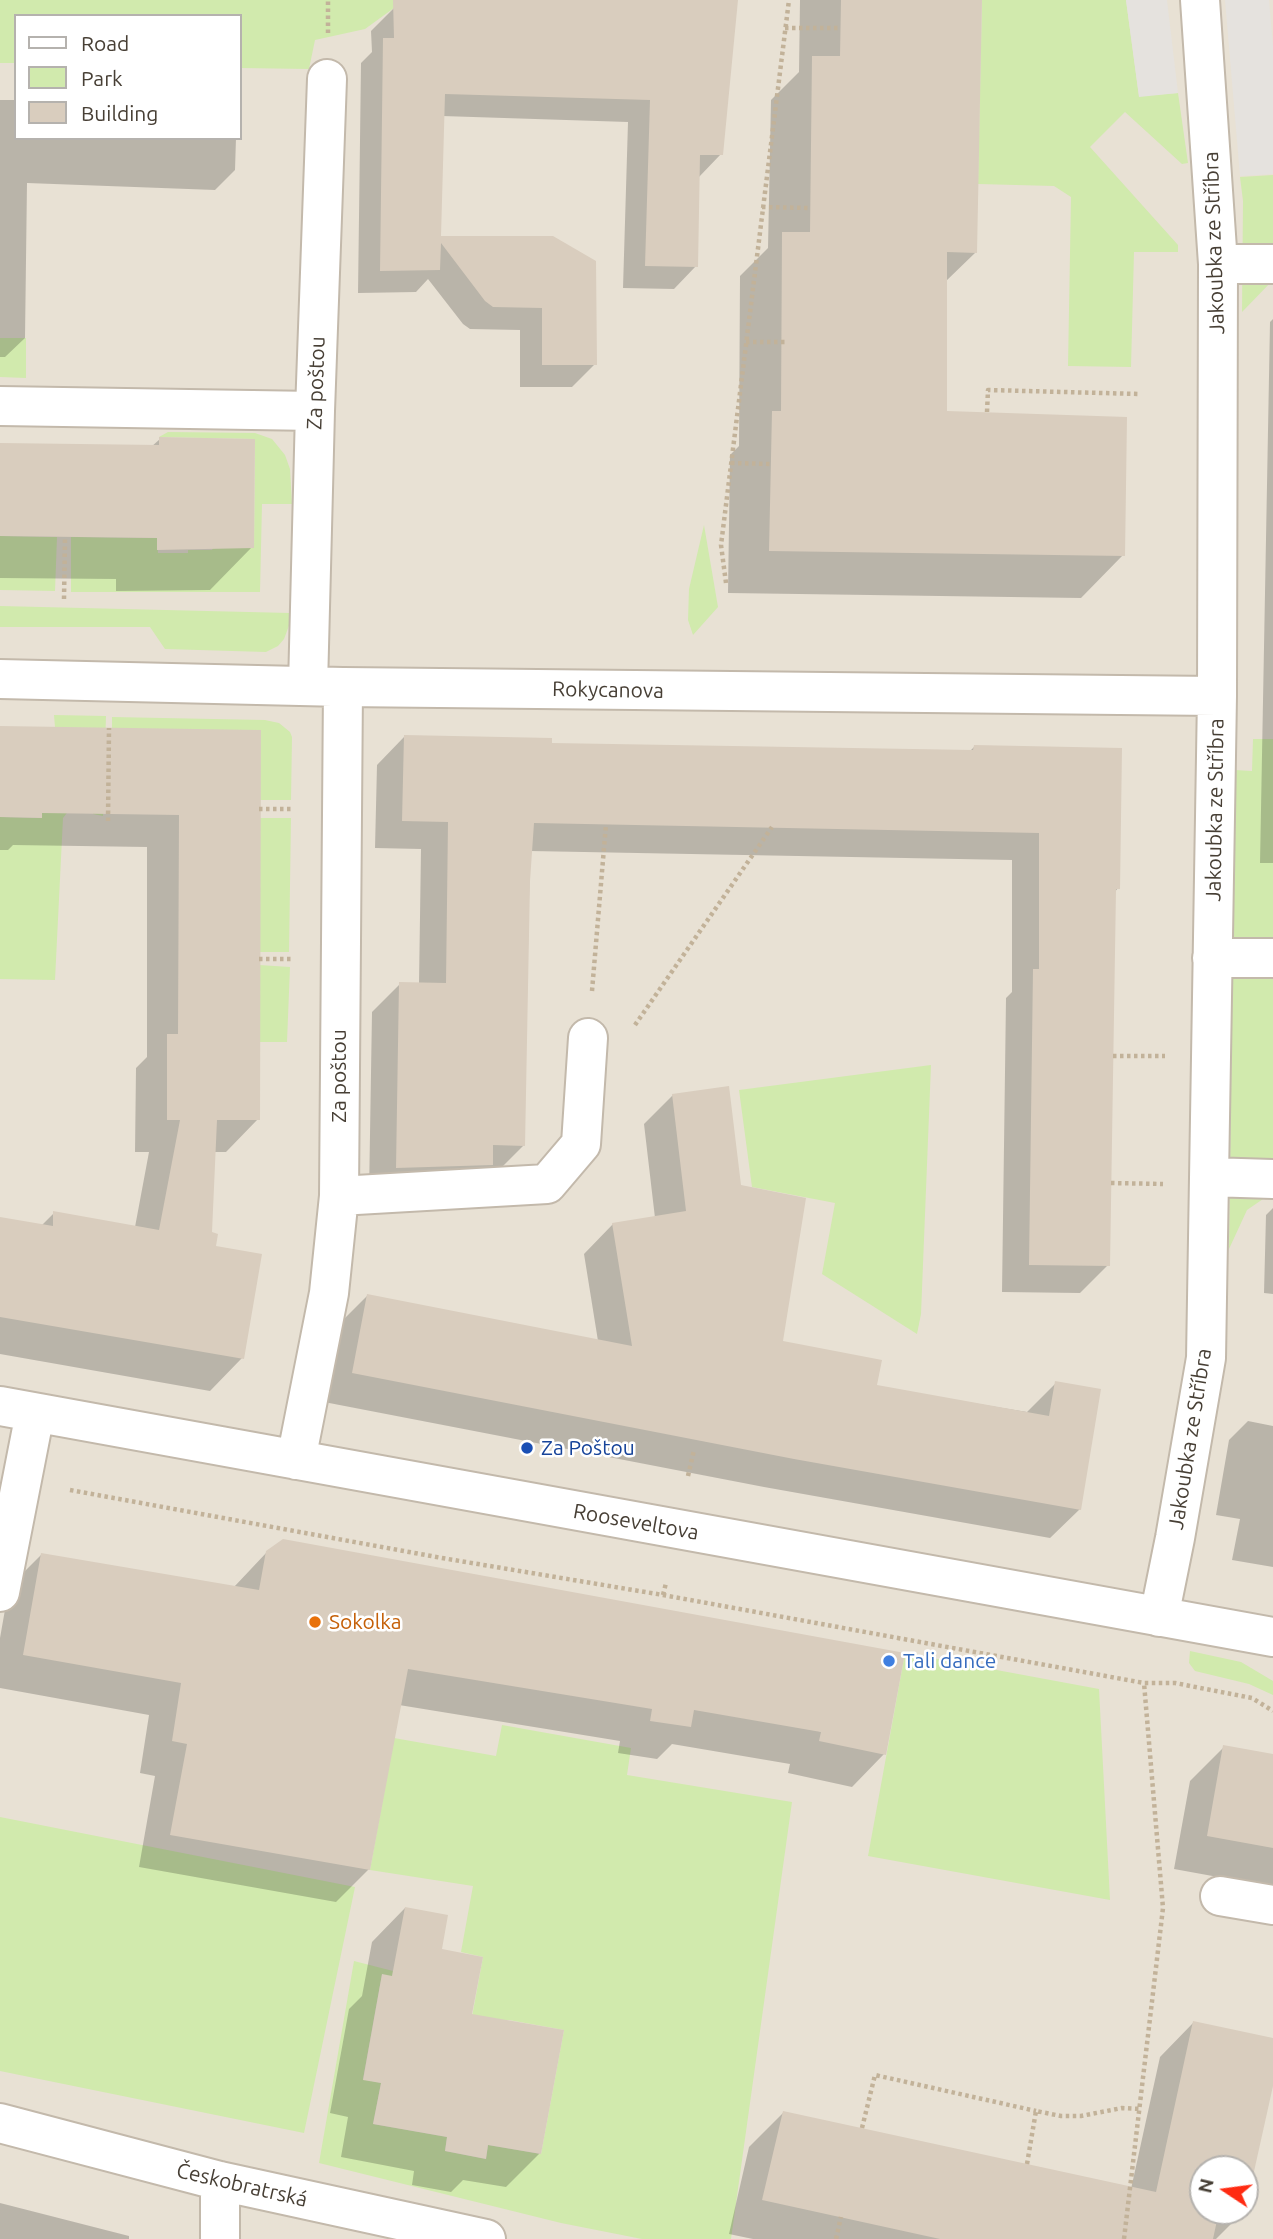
<!DOCTYPE html>
<html>
<head>
<meta charset="utf-8">
<style>
  body { margin:0 }
  #map { position:relative; width:1273px; height:2239px; overflow:hidden; background:#f4efe6; font-family:Ubuntu,sans-serif }
  canvas { display:block }
  .legend { position:absolute; left:14px; top:14px; width:228px; height:126px; box-sizing:border-box; background:#fff; border:2px solid #b5b2ae; margin:0; padding:9px 12px; list-style:none; font-size:21px; color:#473f35 }
  .legend li { display:flex; align-items:center; gap:14px; height:35px }
  .legend b { width:35px; border:2px solid #b5b2ae }
  .north { position:absolute; left:1189px; top:2155px; width:70px; height:70px; box-sizing:border-box; background:#fff; border:2px solid #b5b2ae; border-radius:50%; rotate:283deg; font-size:19px; font-weight:700; line-height:28px; text-align:center; color:#473f35 }
  .north::after { content:''; display:block; margin:auto; width:24px; height:32px; background:#ff2b12; clip-path:polygon(50% 0,100% 100%,50% 72%,0 100%) }
</style>
</head>
<body>
<div id="map">
<canvas width="1273" height="2239"></canvas>
<ul class="legend">
<li><b style="height:9px;background:#fff"></b>Road</li>
<li><b style="height:19px;background:#d1eaad"></b>Park</li>
<li><b style="height:19px;background:#d9cdbe"></b>Building</li>
</ul>
<div class="north">N</div>
</div>
<script>
const g = document.querySelector('canvas').getContext('2d');
g.lineJoin = 'round';
function paint(path, color) {
  g.fillStyle = color;
  g.fill(path, 'evenodd');
}
function toPath(rows) {
  const path = new Path2D();
  for (const r of rows) {
    path.moveTo(r[0], r[1]);
    for (let i = 2; i < r.length; i += 2) path.lineTo(r[i], r[i + 1]);
  }
  return path;
}
function stroke(path, color, width, dash) {
  g.strokeStyle = color;
  g.lineWidth = width;
  g.lineCap = dash ? 'butt' : 'round';
  g.setLineDash(dash || []);
  g.stroke(path);
}
function label(font, color, halo, rows, align = 'center') {
  g.font = font + ' Ubuntu,sans-serif';
  g.lineWidth = 5;
  g.setLineDash([]);
  g.textBaseline = 'middle';
  g.strokeStyle = halo;
  g.fillStyle = color;
  for (const [text, x, y, turn = 0] of rows) {
    g.save();
    g.translate(x, y);
    g.rotate((+turn || 0) * Math.PI / 180);
    g.textAlign = isNaN(turn) ? turn : align;
    if (halo) g.strokeText(text, 0, 0);
    g.fillText(text, 0, 0);
    g.restore();
  }
}
paint(toPath([
  [0,0,1273,0,1273,2239,0,2239],
  [16,16,240,16,240,138,16,138],
  [1203,2169,1245,2169,1245,2211,1203,2211]
]), '#e8e1d4');
paint(toPath([
  [0,0,405,0,365,29,315,40,309,69,240,68,240,16,16,16,16,63,0,63],
  [982,0,1126,0,1139,96,1178,93,1188,163,1182,164,1125,112,1090,147,1178,245,1178,252,1134,252,1131,367,1068,366,1071,197,1054,186,978,184],
  [1273,175,1273,280,1242,312,1243,201,1240,177],
  [0,338,26,338,26,378,0,377],
  [168,432,255,433,272,439,285,455,290,469,292,504,262,504,260,592,71,592,71,537,157,538,158,553,188,553,188,550,212,550,213,548,254,548,255,439,159,437],
  [704,525,718,607,693,635,688,620,689,589],
  [0,536,57,537,55,591,0,590],
  [0,606,290,613,290,623,284,639,278,646,266,652,165,649,150,627,0,627],
  [54,715,106,716,103,816,93,814,95,745,73,805,63,818,55,980,0,979,0,817,42,818,43,739,55,727],
  [112,717,265,720,279,723,290,732,292,737,291,800,260,800,112,728],
  [1253,739,1273,739,1273,1199,1263,1199,1247,1210,1229,1249,1235,770,1252,771],
  [259,818,291,818,289,952,259,952],
  [259,965,290,967,287,1042,259,1042],
  [931,1065,921,1314,917,1334,822,1274,835,1203,752,1187,739,1090],
  [1190,1651,1241,1662,1273,1681,1273,1695,1249,1684,1195,1671,1189,1663],
  [905,1653,1099,1689,1110,1900,868,1856],
  [502,1725,631,1748,627,1775,792,1802,731,2239,642,2239,561,2223,319,2163,354,1961,393,1971,392,1980,382,1974,363,2079,381,2083,373,2124,447,2137,445,2151,486,2159,488,2145,541,2154,564,2030,509,2020,471,2022,483,1957,461,1952,473,1886,370,1870,394,1738,496,1756],
  [0,1817,355,1887,304,2133,0,2071]
]), '#d1eaad');
paint(toPath([
  [1126,0,1167,0,1178,93,1139,97],
  [1225,0,1269,0,1273,46,1273,174,1240,176]
]), '#e5e2de');
paint(toPath([
  [405,0,736,0,721,154,698,178,696,266,674,289,623,288,628,122,442,116,439,238,552,238,595,364,572,387,520,387,520,330,470,329,463,324,428,279,416,292,358,293,361,63,372,52,371,31,394,8],
  [800,0,980,0,975,253,945,282,945,412,1123,555,1081,598,728,593,730,455,739,446,740,276,768,248,771,100,799,72],
  [0,100,16,100,16,138,236,138,235,170,215,190,27,183,25,338,5,357,0,357],
  [1273,319,1273,863,1260,863,1270,322],
  [160,439,252,547,210,590,116,591,116,579,0,578,0,445,151,447],
  [0,727,259,732,258,1119,226,1152,214,1152,210,1234,242,1358,210,1391,0,1354,0,1219,41,1226,54,1213,135,1227,149,1152,135,1152,136,1068,147,1057,147,847,13,845,8,850,0,850],
  [404,737,550,745,969,752,974,747,1118,888,1114,893,1108,1265,1080,1293,1002,1292,1006,998,1012,992,1012,860,530,851,524,1145,496,1173,369,1195,372,1012,400,984,419,984,421,849,375,848,377,765],
  [673,1095,739,1186,781,1343,875,1387,1027,1412,1056,1383,1080,1509,1050,1538,764,1487,324,1402,338,1325,367,1296,598,1341,584,1254,613,1224,655,1218,644,1124],
  [1273,1208,1273,1294,1264,1293,1266,1215],
  [1248,1421,1273,1426,1273,1567,1232,1560,1240,1519,1216,1515,1229,1440],
  [283,1541,884,1754,852,1787,788,1773,790,1764,672,1744,657,1759,618,1753,620,1741,399,1705,369,1869,336,1902,139,1867,155,1776,140,1773,149,1715,0,1688,0,1638,9,1587,41,1555,234,1587,267,1552],
  [1224,1747,1273,1755,1273,1887,1174,1869,1190,1781],
  [405,1908,440,1950,540,2153,506,2187,463,2180,451,2192,412,2185,414,2171,341,2157,348,2117,330,2113,349,2009,362,1996,372,1942],
  [1193,2023,1273,2040,1273,2078,1245,2205,1245,2169,1203,2169,1203,2211,1244,2211,1216,2239,753,2239,729,2234,749,2147,783,2113,1131,2189,1160,2057],
  [0,2203,129,2236,129,2239,0,2239]
]), '#0003');
paint(toPath([
  [393,0,738,0,723,155,700,155,698,267,645,266,650,100,445,94,441,236,553,236,596,261,597,365,542,365,542,308,493,307,485,301,441,243,440,270,380,271,383,38,394,38],
  [841,0,982,0,977,253,947,252,947,411,1127,417,1125,556,769,551,772,411,781,411,782,232,810,232,812,56,840,56],
  [159,437,255,439,254,548,157,550,157,538,0,536,0,443,159,445],
  [0,726,261,730,260,1120,217,1120,212,1232,218,1234,216,1246,262,1254,244,1359,0,1317,0,1217,53,1226,53,1211,159,1230,180,1120,167,1120,167,1034,178,1034,179,815,42,813,42,818,0,817],
  [404,735,552,738,552,743,973,750,974,745,1122,748,1120,889,1116,889,1110,1266,1029,1265,1033,969,1039,969,1039,833,534,823,530,881,525,1146,493,1145,493,1165,396,1168,399,982,446,983,448,822,402,821],
  [729,1086,741,1185,806,1198,783,1341,882,1360,877,1385,1049,1416,1055,1381,1101,1389,1081,1510,794,1459,352,1373,367,1294,632,1346,612,1223,686,1211,672,1094],
  [283,1539,905,1653,886,1755,819,1741,821,1732,694,1710,691,1727,650,1721,652,1709,408,1669,370,1870,170,1835,187,1744,172,1741,181,1683,23,1655,41,1553,259,1590,266,1551],
  [1223,1745,1273,1754,1273,1848,1207,1836],
  [405,1907,448,1915,442,1949,483,1957,472,2014,564,2030,541,2154,488,2145,486,2159,445,2151,447,2137,373,2124,381,2083,363,2080,382,1974,392,1976],
  [1193,2021,1273,2038,1273,2086,1245,2212,1241,2211,1245,2211,1245,2169,1203,2169,1203,2211,1219,2211,1213,2239,940,2239,762,2200,783,2111,1156,2192]
]), '#d9cdbe');
const minor = toPath([
  [1218,264,1273,264],
  [0,406,315,411],
  [0,679,343,687,1217,696],
  [308,686,315,411,327,79],
  [1212,958,1273,958],
  [1209,1177,1273,1179],
  [339,1196,547,1184,581,1144,588,1038],
  [0,1406,1273,1637],
  [296,1460,329,1293,339,1196,343,687],
  [0,1592,35,1413],
  [1159,1617,1175,1538,1206,1358,1217,696,1218,264,1200,0],
  [1220,1896,1273,1905],
  [0,2123,220,2181,486,2239],
  [220,2181,220,2239]
]);
stroke(minor, '#c3b9ab', 42);
stroke(toPath([
  [785,28,840,28],
  [328,33,328,0],
  [762,207,810,208],
  [746,342,787,342],
  [987,412,988,390,1139,394],
  [731,463,771,464],
  [726,583,721,545,789,0],
  [64,599,65,537],
  [259,809,294,809],
  [108,821,109,728],
  [259,959,294,959],
  [592,991,606,824],
  [635,1025,772,827],
  [1113,1056,1165,1056],
  [1111,1183,1163,1184],
  [688,1476,694,1450],
  [70,1490,442,1558,663,1595,1144,1683,1175,1683,1252,1698,1273,1711],
  [663,1595,666,1583],
  [862,2128,875,2075,1036,2111],
  [1027,2164,1036,2111,1061,2116,1081,2116,1122,2108,1141,2109],
  [836,2239,841,2217],
  [1124,2239,1163,1908,1144,1683]
]), '#c2b299', 4.5, [3.5, 3.5]);
stroke(minor, '#fff', 38);
for (const [x, y, r, color] of [
  [527,1448,7,"#1a4fb4"],
  [315,1622,7,"#e8710a"],
  [889,1661,7,"#3f7fe0"]
]) {
  const dot = new Path2D();
  dot.arc(x, y, r, 0, 2 * Math.PI);
  g.fillStyle = color;
  g.fill(dot);
  stroke(dot, '#fff', 2.5);
}
label('21px', '#473f35', '#fff', [
  ["Jakoubka ze Stříbra",1214,243,-92],
  ["Za poštou",316,383,-88],
  ["Rokycanova",608,690,1],
  ["Jakoubka ze Stříbra",1215,810,-89],
  ["Za poštou",339,1076,-90],
  ["Jakoubka ze Stříbra",1190,1439,-81],
  ["Rooseveltova",636,1522,10],
  ["Českobratrská",242,2185,13]
]);
label('21px', '#164399', '#fff', [
  ["Za Poštou",541,1448]
], 'left');
label('21px', '#c56008', '#fff', [
  ["Sokolka",329,1622]
], 'left');
label('21px', '#366cbe', '#fff', [
  ["Tali dance",903,1661]
], 'left');
</script>
</body>
</html>
